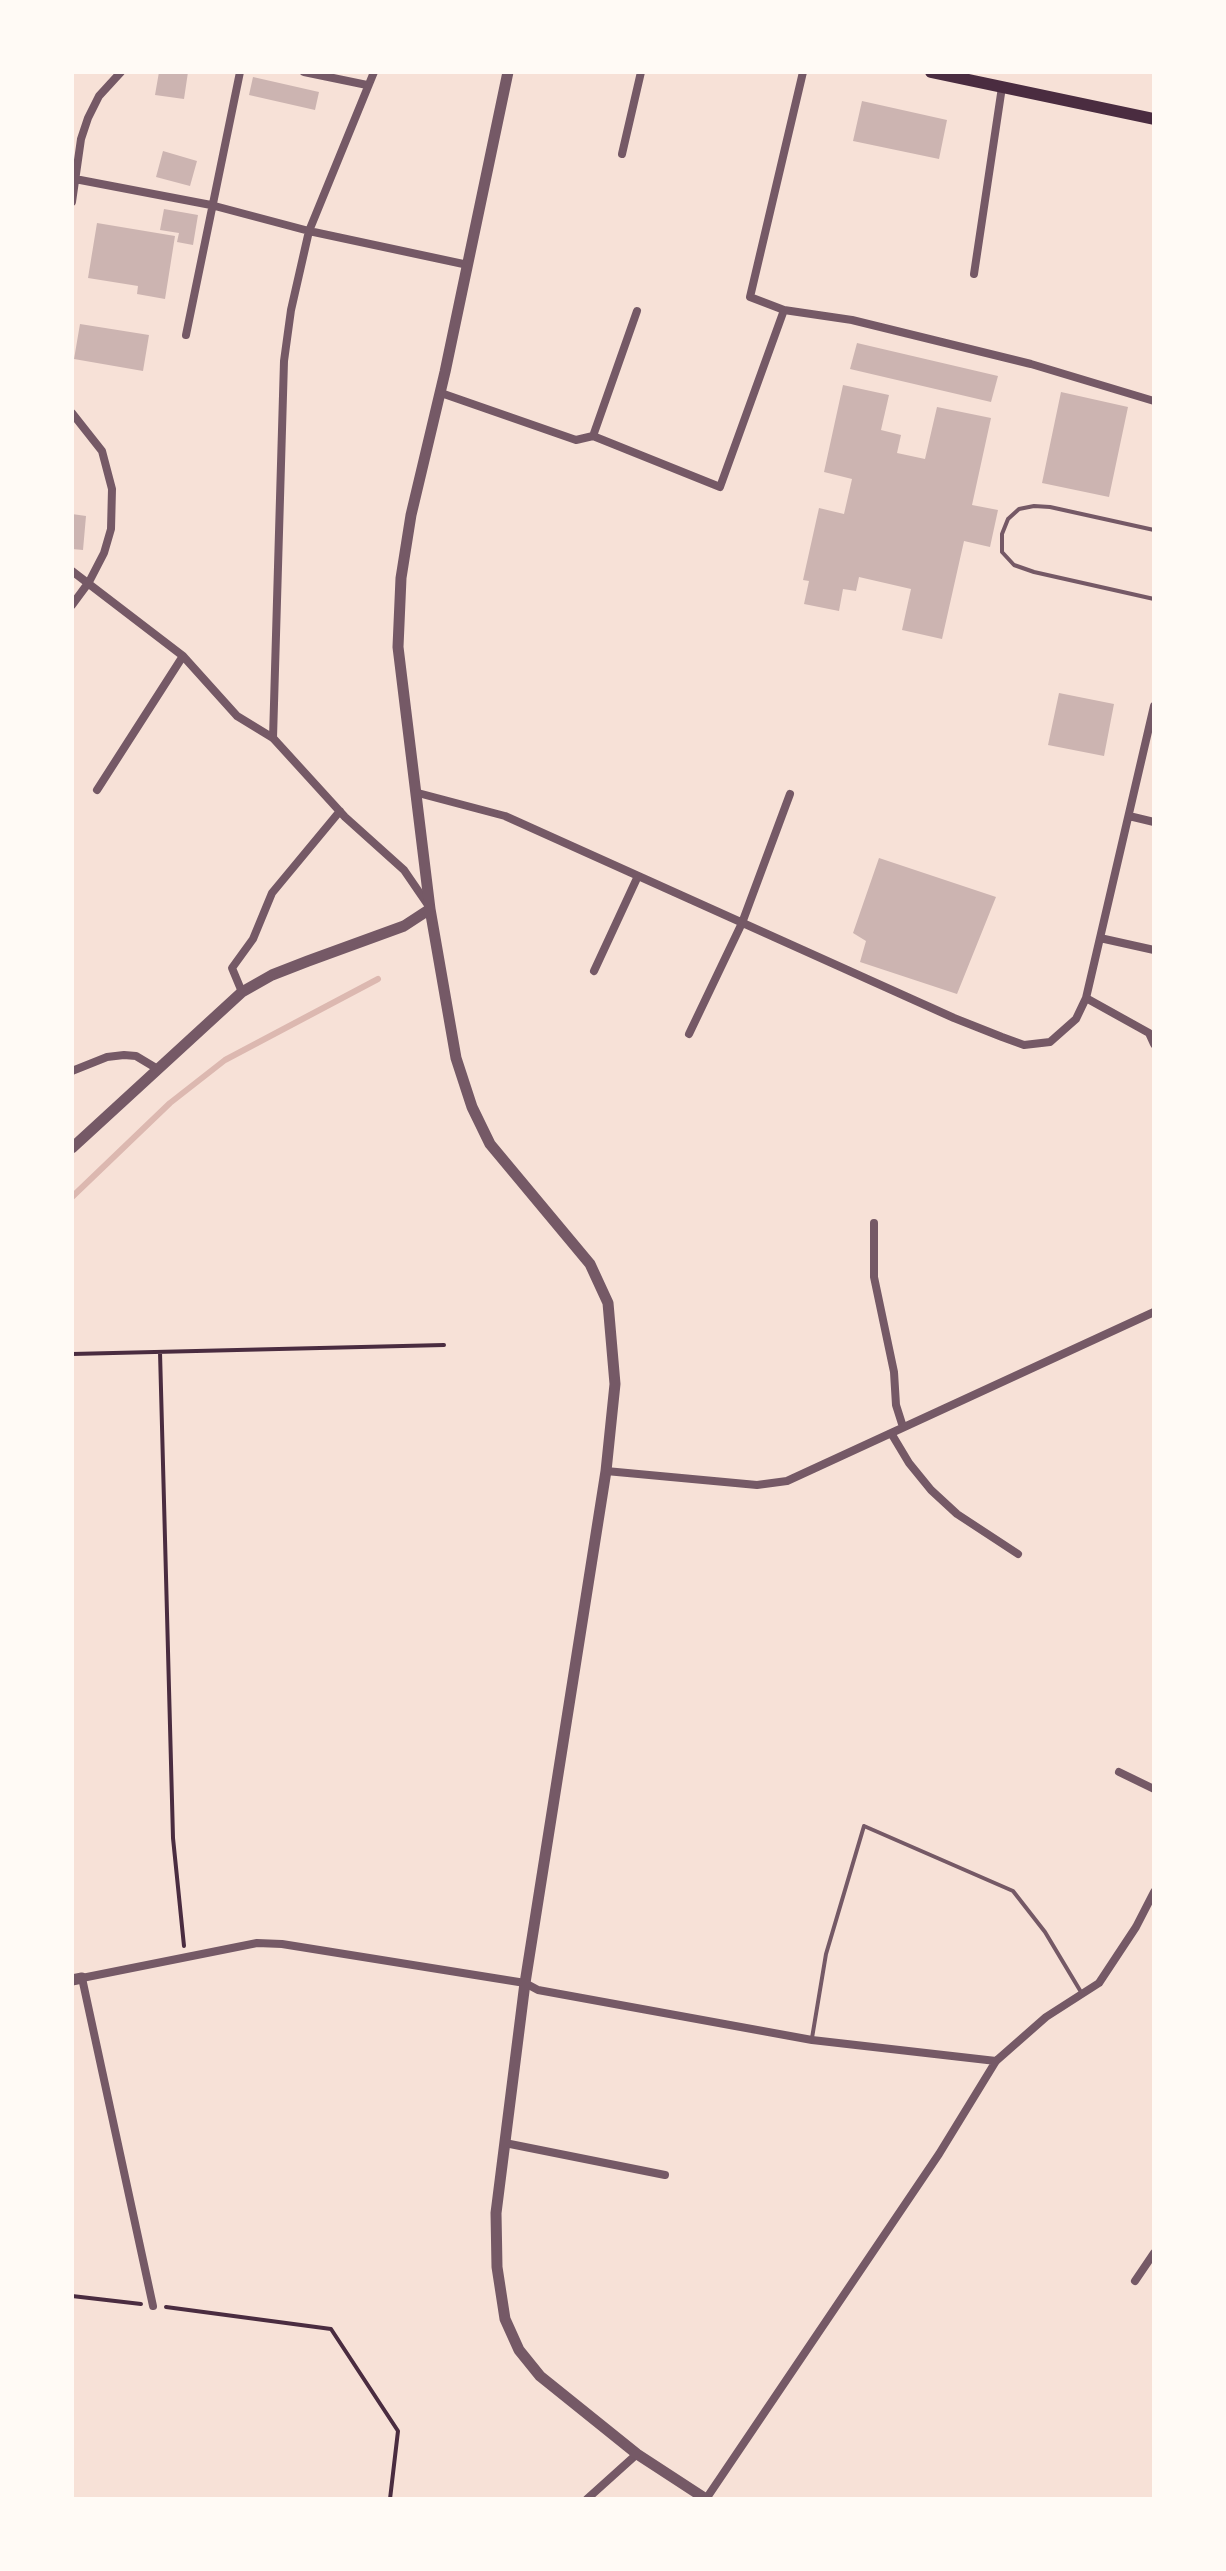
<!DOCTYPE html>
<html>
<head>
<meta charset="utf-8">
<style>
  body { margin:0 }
  #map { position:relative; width:1226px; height:2571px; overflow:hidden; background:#f7e1d7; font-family:Barlow,sans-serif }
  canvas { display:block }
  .frame { position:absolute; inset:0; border:74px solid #fffaf5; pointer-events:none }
</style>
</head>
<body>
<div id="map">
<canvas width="1226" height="2571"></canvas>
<div class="frame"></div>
</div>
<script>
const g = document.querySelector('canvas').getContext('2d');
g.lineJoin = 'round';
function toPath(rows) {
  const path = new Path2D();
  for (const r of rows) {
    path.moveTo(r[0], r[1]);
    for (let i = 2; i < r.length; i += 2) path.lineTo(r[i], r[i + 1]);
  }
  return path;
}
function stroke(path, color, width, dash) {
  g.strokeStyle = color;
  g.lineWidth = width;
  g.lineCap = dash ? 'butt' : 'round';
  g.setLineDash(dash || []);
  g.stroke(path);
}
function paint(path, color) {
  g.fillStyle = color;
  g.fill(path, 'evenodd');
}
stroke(toPath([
  [72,1197,170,1103,225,1060,378,979]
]), '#dcb8b0', 6);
paint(toPath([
  [159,72,188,72,184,99,155,95],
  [253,77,319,92,315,110,249,95],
  [862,101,947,120,939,159,853,141],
  [163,151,197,161,190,186,156,177],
  [164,209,198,215,193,245,177,242,179,233,160,230],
  [97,223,175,236,165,299,137,294,138,286,88,278],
  [80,324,149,335,143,371,74,359],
  [857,343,998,376,991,402,850,369],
  [843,385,889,395,881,430,901,435,897,453,925,459,937,407,991,418,972,505,998,510,990,547,964,541,942,639,902,630,911,589,859,577,856,591,843,589,839,611,804,604,809,581,803,580,819,508,844,514,852,479,824,472],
  [1061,392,1128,407,1109,497,1042,483],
  [72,514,86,516,83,550,72,549],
  [1059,693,1114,704,1104,756,1048,745],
  [879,858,996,897,957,994,860,962,866,941,853,933]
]), '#ccb4b1');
stroke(toPath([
  [160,1352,173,1838,184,1946],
  [72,1354,444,1345],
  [72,2296,141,2304],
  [166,2307,331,2329,398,2431,390,2499]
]), '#4a2c40', 4);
stroke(toPath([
  [1154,530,1050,507,1034,506,1019,509,1008,519,1002,534,1002,552,1014,565,1034,572,1154,599],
  [812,2038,826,1954,864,1826,1013,1891,1045,1932,1081,1992]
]), '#755966', 4);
stroke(toPath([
  [304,72,367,85],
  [622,154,641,72],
  [75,179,211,205,309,231,468,265],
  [72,202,81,139,88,118,99,96,121,72],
  [974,274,1002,87],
  [784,310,750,297,803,72],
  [186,335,240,72],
  [441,393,576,440,593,436,720,487,784,310,852,320,1031,364,1154,401],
  [72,413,102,451,112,489,111,529,104,553,89,582,72,605],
  [593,436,637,311],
  [72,571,183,656,237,716,273,738,345,817,404,870,428,905],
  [273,738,284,361,291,310,309,231,374,72],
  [97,790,183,656],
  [418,793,505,816,954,1018,1002,1037,1024,1045,1050,1042,1076,1019,1086,998,1154,706],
  [1129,816,1154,822],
  [1100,938,1154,950],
  [594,971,638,876],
  [242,992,232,968,253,939,272,893,340,811],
  [1086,998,1149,1033,1154,1044],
  [689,1034,742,923,790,794],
  [72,1071,107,1057,124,1055,136,1056,156,1068],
  [874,1223,874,1277,894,1372,896,1405,903,1427],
  [891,1433,909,1463,931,1490,957,1514,1018,1554],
  [606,1471,757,1485,787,1481,1154,1312],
  [1119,1772,1154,1789],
  [505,2143,665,2175],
  [1135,2281,1154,2253],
  [153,2306,82,1978,257,1943,282,1944,525,1983,538,1990,812,2040,996,2061],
  [587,2499,637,2454],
  [706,2499,939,2154,996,2061,1046,2017,1099,1983,1136,1927,1154,1892]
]), '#755966', 8);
stroke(toPath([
  [508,72,445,372,411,515,401,578,398,647,430,909,456,1058,472,1107,490,1144,590,1264,608,1303,615,1384,606,1471,525,1983,496,2213,497,2267,505,2319,519,2350,540,2376,637,2454,706,2499],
  [72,1148,242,992,272,975,308,961,404,926,430,909],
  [72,1980,82,1978]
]), '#755966', 11);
stroke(toPath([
  [931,72,1154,119]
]), '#4a2c40', 12);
</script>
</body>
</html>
